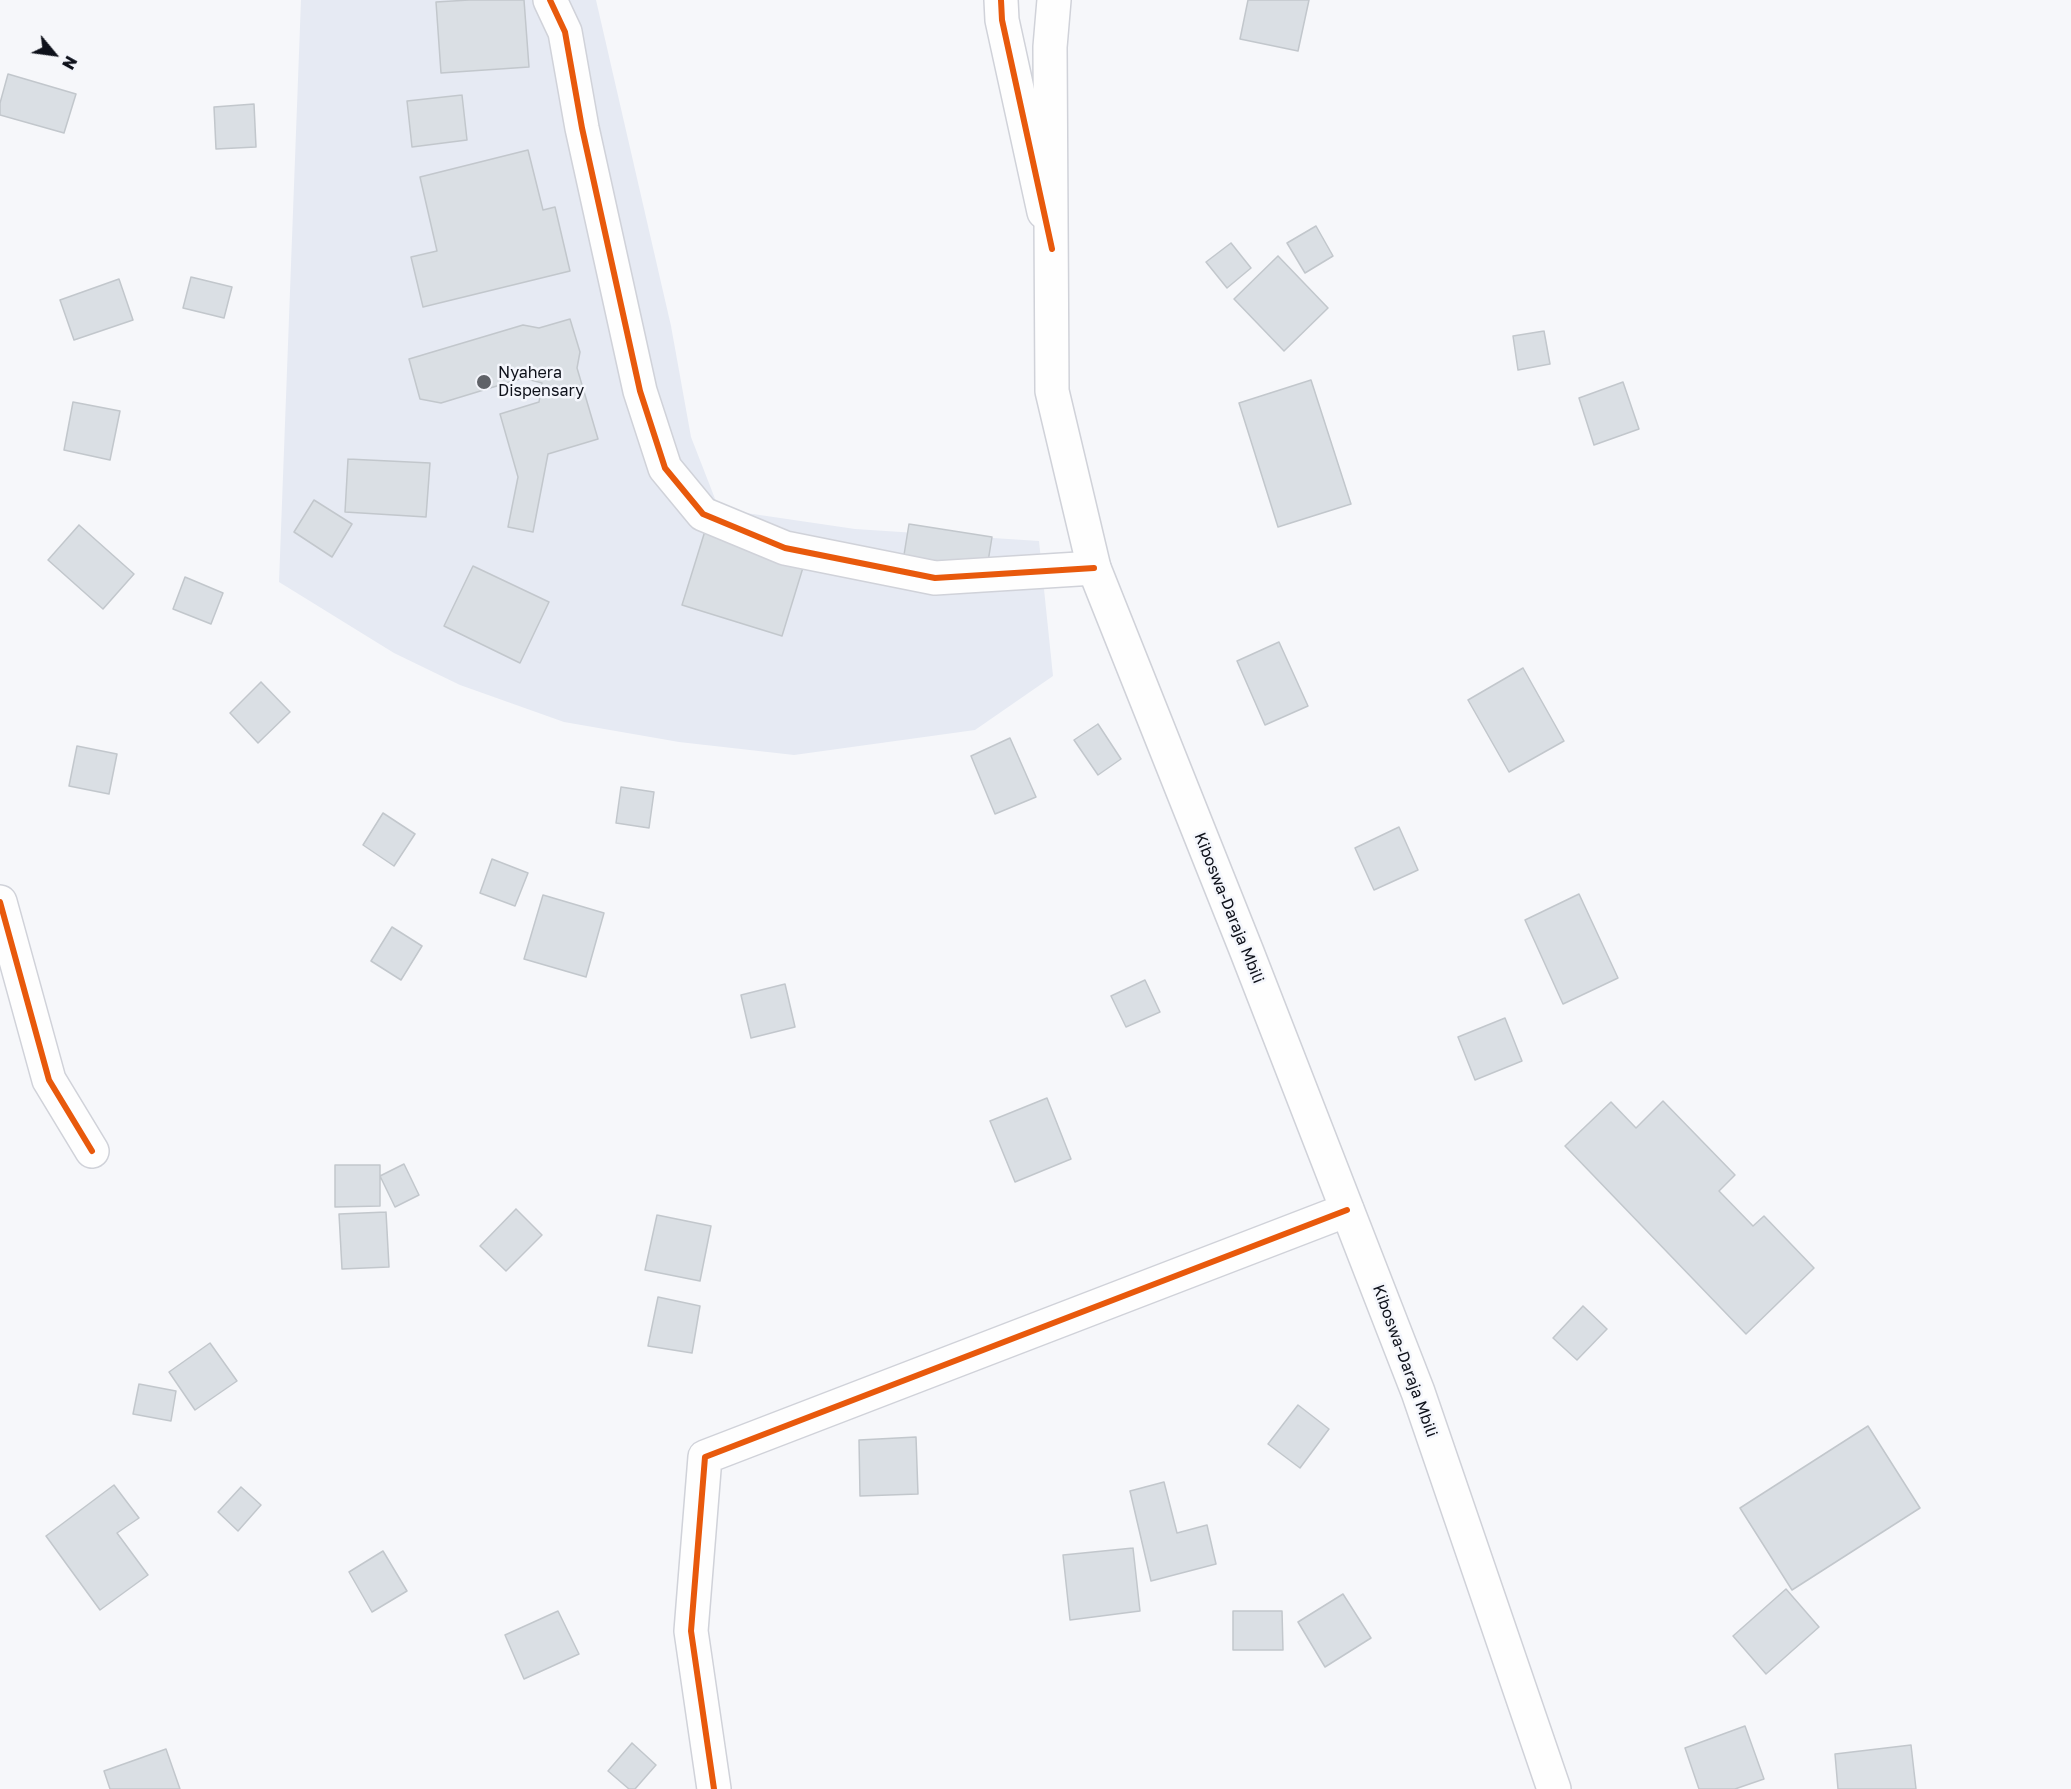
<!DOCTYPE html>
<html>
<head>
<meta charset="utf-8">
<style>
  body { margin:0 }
  #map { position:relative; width:2071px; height:1789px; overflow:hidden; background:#f6f7fa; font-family:"Golos Text",sans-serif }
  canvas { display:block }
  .north { position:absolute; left:24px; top:24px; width:60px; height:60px; -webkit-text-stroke:4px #f4f6fc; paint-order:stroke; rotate:119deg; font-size:16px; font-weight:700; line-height:24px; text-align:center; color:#0e111a }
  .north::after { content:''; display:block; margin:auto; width:21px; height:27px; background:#0e111a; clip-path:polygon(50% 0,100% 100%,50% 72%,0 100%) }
</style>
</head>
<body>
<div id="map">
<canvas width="2071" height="1789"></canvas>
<div class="north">N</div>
</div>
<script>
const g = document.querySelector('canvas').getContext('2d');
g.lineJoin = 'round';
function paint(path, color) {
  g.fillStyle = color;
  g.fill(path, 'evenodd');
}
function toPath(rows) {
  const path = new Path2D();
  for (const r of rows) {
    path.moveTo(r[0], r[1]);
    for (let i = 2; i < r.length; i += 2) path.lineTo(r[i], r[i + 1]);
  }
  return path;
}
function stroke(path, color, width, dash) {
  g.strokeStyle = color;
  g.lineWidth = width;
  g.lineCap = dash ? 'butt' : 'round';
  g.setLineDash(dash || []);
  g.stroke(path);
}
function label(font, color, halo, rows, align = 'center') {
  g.font = font + ' "Golos Text",sans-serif';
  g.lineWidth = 5;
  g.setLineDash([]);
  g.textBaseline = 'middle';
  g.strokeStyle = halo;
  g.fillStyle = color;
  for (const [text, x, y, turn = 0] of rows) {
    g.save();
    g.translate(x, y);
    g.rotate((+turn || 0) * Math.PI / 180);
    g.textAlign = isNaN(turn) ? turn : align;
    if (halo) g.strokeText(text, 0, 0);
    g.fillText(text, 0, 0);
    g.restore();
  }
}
paint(toPath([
  [301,0,596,0,671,326,691,437,719,509,855,529,1039,541,1053,676,975,730,794,755,679,742,564,722,460,685,394,653,279,582]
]), '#e6eaf3');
const building = toPath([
  [469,0,524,0,529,67,441,73,436,2,469,0],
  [1248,0,1309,0,1298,51,1240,39,1248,0],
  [8,74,76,94,64,133,0,115,0,103,8,74],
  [462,95,467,140,412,147,407,101,462,95],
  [254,104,256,147,216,149,214,107,254,104],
  [528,150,543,210,555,207,570,271,423,307,411,257,437,251,420,177,528,150],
  [1316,226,1333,256,1305,273,1287,243,1316,226],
  [1231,243,1251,268,1227,288,1206,262,1231,243],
  [1278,256,1328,308,1284,351,1234,299,1278,256],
  [191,277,232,287,224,318,183,308,191,277],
  [119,279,133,320,74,340,60,300,119,279],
  [570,319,580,352,577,368,598,439,548,454,533,532,508,527,518,477,500,414,539,402,542,383,523,378,441,403,420,399,409,359,523,325,539,328,570,319],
  [1544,331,1550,364,1518,370,1513,336,1544,331],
  [1311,380,1351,504,1278,527,1239,403,1311,380],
  [1623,382,1639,429,1594,445,1579,398,1623,382],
  [73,402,120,411,110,460,64,450,73,402],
  [348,459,430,463,426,517,345,512,348,459],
  [314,500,352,524,332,557,294,532,314,500],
  [909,524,992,537,986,574,903,561,909,524],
  [79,525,134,574,103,609,48,560,79,525],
  [705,531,805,561,782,636,682,605,705,531],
  [473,566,549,602,520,663,444,626,473,566],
  [185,577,223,593,211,624,173,609,185,577],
  [1279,642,1308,706,1265,725,1237,661,1279,642],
  [1523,668,1564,741,1509,772,1468,700,1523,668],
  [261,682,290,712,258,743,230,713,261,682],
  [1098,724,1121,759,1098,775,1074,740,1098,724],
  [1010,738,1036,797,995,814,971,756,1010,738],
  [77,746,117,754,109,794,69,786,77,746],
  [621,787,654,792,649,828,616,823,621,787],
  [383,813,415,834,394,866,363,845,383,813],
  [1399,827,1418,870,1374,890,1355,848,1399,827],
  [492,859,528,873,515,906,480,893,492,859],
  [1579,894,1618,978,1563,1004,1525,920,1579,894],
  [543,895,604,913,586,977,524,959,543,895],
  [392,927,422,946,401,980,371,961,392,927],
  [1145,980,1160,1012,1126,1027,1111,996,1145,980],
  [785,984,795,1027,751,1038,741,995,785,984],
  [1505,1018,1522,1061,1475,1080,1458,1037,1505,1018],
  [1047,1098,1071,1159,1015,1182,990,1121,1047,1098],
  [1663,1101,1735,1175,1719,1191,1753,1226,1764,1216,1814,1268,1746,1334,1565,1146,1611,1102,1636,1128,1663,1101],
  [404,1164,419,1195,395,1207,380,1176,404,1164],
  [335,1165,380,1165,380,1206,335,1207,335,1165],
  [516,1209,542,1235,506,1271,480,1246,516,1209],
  [386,1212,389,1267,342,1269,339,1214,386,1212],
  [657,1215,711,1226,700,1281,645,1270,657,1215],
  [658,1297,700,1306,692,1353,648,1346,658,1297],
  [1583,1306,1607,1329,1577,1360,1553,1338,1583,1306],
  [210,1343,237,1381,195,1410,169,1372,210,1343],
  [139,1384,176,1391,171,1421,133,1414,139,1384],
  [1298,1405,1329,1429,1300,1468,1268,1444,1298,1405],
  [1868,1426,1920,1508,1792,1590,1740,1508,1868,1426],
  [916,1437,918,1494,860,1496,859,1440,916,1437],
  [1164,1482,1177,1533,1207,1525,1216,1564,1151,1581,1130,1491,1164,1482],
  [114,1485,139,1518,117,1533,148,1575,100,1610,46,1536,114,1485],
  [241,1487,261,1505,238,1531,218,1512,241,1487],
  [1133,1548,1140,1611,1070,1620,1063,1555,1133,1548],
  [383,1551,407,1591,372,1612,349,1572,383,1551],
  [1786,1589,1819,1627,1766,1674,1733,1636,1786,1589],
  [1343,1594,1371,1638,1325,1667,1298,1622,1343,1594],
  [558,1611,579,1654,524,1679,505,1635,558,1611],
  [1233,1611,1282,1611,1283,1650,1233,1650,1233,1611],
  [1745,1726,1764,1779,1735,1789,1699,1789,1685,1748,1745,1726],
  [632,1743,656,1765,635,1789,629,1789,608,1771,632,1743],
  [1911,1745,1916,1789,1838,1789,1835,1754,1911,1745],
  [166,1749,180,1789,110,1789,104,1771,166,1749]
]);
paint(building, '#dadfe4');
stroke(building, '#c2c7cc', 1.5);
const street = toPath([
  [550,0,565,32,582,128,640,391,665,468,703,514,785,548,935,578,1094,568],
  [1001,0,1002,20,1044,212],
  [0,902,49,1080,92,1151],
  [714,1789,691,1631,705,1457,1347,1210]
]);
const secondary = toPath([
  [1054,0,1050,47,1052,391,1094,568,1247,952,1418,1392,1554,1789]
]);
stroke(street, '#d0d2d9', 36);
stroke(secondary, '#d0d2d9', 36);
stroke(street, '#fefefe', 33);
stroke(secondary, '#fefefe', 33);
stroke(toPath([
  [550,0,565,32,582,128,640,391,665,468,703,514,785,548,935,578,1094,568],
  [1001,0,1002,20,1052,249],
  [0,902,49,1080,92,1151],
  [714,1789,691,1631,705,1457,1347,1210]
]), '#e8590c', 6);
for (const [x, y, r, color] of [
  [484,382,8,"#5f6268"]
]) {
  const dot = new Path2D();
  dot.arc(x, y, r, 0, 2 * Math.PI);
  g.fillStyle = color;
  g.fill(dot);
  stroke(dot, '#f4f6fc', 2);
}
label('16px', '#0e111a', '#f4f6fc', [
  ["Nyahera",498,373],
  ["Dispensary",498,391]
], 'left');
label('16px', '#0e111a', '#f4f6fc', [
  ["Kiboswa-Daraja Mbili",1229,908,68],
  ["Kiboswa-Daraja Mbili",1405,1361,70]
]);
</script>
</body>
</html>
